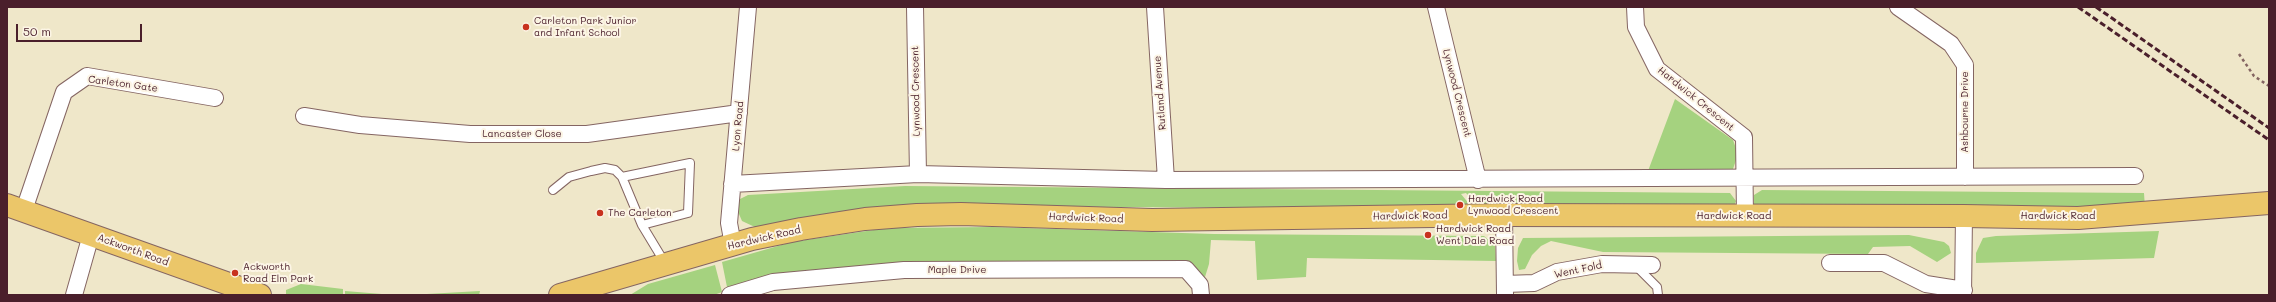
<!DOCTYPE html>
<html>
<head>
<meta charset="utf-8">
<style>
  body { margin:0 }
  #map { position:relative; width:2276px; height:302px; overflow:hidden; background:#efe7c9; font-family:Mali,sans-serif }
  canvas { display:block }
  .frame { position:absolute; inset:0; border:8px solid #4a1f2b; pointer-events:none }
  .scale { position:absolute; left:16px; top:24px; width:126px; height:18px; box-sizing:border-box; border:2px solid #4a1f2b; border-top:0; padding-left:5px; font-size:12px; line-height:14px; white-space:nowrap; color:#4a1f2b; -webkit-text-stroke:3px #fcf5e5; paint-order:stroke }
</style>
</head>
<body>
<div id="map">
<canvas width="2276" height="302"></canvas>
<div class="frame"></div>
<div class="scale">50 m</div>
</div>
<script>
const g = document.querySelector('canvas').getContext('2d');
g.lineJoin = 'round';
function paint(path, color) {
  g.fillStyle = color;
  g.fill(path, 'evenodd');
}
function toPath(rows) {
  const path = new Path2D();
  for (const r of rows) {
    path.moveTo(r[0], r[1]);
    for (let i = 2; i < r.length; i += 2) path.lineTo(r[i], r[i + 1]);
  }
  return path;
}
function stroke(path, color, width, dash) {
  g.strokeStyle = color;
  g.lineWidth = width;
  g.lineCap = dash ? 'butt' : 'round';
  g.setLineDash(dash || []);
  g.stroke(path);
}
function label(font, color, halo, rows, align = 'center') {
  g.font = font + ' Mali,sans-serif';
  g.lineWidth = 4;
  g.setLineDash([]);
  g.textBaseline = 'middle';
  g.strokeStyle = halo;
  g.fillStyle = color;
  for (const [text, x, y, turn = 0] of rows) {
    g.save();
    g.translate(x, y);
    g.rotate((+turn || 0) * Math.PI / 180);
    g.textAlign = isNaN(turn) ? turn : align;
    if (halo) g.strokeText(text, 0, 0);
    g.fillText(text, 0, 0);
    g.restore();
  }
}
paint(toPath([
  [1675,99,1733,140,1738,154,1732,172,1648,171],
  [905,186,1730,193,1736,201,1734,206,1484,209,1484,204,1475,204,1466,193,1461,194,1470,205,1450,204,1450,209,962,206,757,228,742,221,739,214,738,200,748,195],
  [1762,190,2144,193,2145,208,1754,205,1754,195],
  [992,227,1214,234,1484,236,1495,245,1496,261,1307,258,1306,277,1257,280,1255,241,1211,240,1209,264,1205,277,1184,263,804,274,727,287,722,262,792,242,887,228],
  [2159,231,2154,258,1976,263,1976,253,1983,238,1996,236],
  [1909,235,1944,242,1949,246,1951,253,1937,262,1910,246,1873,247,1868,254,1603,252,1551,241,1541,246,1532,255,1525,269,1519,270,1517,261,1518,248,1523,238],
  [715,265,722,292,714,295,630,295,648,284],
  [301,284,343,289,343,295,286,294,286,290],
  [345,291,394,295,345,295],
  [480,291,479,295,409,295]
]), '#a5d27f');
const service = toPath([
  [553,190,569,177,591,171,605,168,615,170,622,177],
  [642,225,688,213,690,163,622,177,642,225,665,263],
  [1635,265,1657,287,1658,295]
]);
const minor = toPath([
  [915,7,918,174],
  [1155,7,1166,180],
  [1436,7,1478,180],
  [1635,7,1636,27,1657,69,1744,137,1745,216],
  [1898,7,1951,44,1965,65,1965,177],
  [304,116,360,125,470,134,587,134,739,113],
  [732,184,918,174,1166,180,2135,176],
  [24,210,64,92,87,76,215,98],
  [1504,215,1505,295],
  [733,245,729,223,748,7],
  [1830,263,1884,263,1926,284,1964,290],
  [1505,284,1534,283,1557,272,1602,264,1652,265],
  [74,295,91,235],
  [730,295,773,282,904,270,1186,269,1200,285,1201,295],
  [1963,295,1964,216]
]);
const primary = toPath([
  [560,295,752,239,801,229,865,219,917,215,961,214,1152,220,1504,215,1964,216,2078,218,2269,203]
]);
const trunk = toPath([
  [7,205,260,295]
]);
stroke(service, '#846562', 10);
stroke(minor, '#846562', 18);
stroke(primary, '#846562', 24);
stroke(trunk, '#846562', 24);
stroke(toPath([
  [2239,54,2254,76,2269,86]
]), '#846562', 2.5, [3, 3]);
stroke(service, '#fff', 8);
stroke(minor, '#fff', 16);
stroke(primary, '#ebc669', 22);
stroke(trunk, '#ebc669', 22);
stroke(toPath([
  [2078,7,2269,140],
  [2096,7,2269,128]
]), '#4a1f2b', 3, [6, 3]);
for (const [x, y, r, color] of [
  [526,27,4,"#c8321e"],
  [1460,205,4,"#c8321e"],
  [600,213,4,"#c8321e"],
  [1428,235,4,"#c8321e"],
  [235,273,4,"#c8321e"]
]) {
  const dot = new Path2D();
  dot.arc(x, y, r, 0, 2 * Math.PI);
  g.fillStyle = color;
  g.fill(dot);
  stroke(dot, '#fcf5e5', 1.5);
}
label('10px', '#4a1f2b', '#fcf5e5', [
  ["Carleton Park Junior",534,21],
  ["and Infant School",534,33],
  ["Hardwick Road",1468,199],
  ["Lynwood Crescent",1468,211],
  ["The Carleton",608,213],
  ["Hardwick Road",1436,229],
  ["Went Dale Road",1436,241],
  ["Ackworth",243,267],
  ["Road Elm Park",243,279]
], 'left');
label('10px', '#4a1f2b', '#fcf5e5', [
  ["Carleton Gate",123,84,8],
  ["Lynwood Crescent",916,91,-91],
  ["Rutland Avenue",1160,93,-94],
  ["Lynwood Crescent",1457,93,76],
  ["Hardwick Crescent",1696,99,39],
  ["Ashbourne Drive",1965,112,-90],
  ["Lyon Road",738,126,-85],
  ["Lancaster Close",522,134],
  ["Hardwick Road",1410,216,-1],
  ["Hardwick Road",1734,216],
  ["Hardwick Road",2058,216],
  ["Hardwick Road",1086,218,2],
  ["Hardwick Road",764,238,-13],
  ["Ackworth Road",133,250,20],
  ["Maple Drive",957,270],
  ["Went Fold",1578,270,-12]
]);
</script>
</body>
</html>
